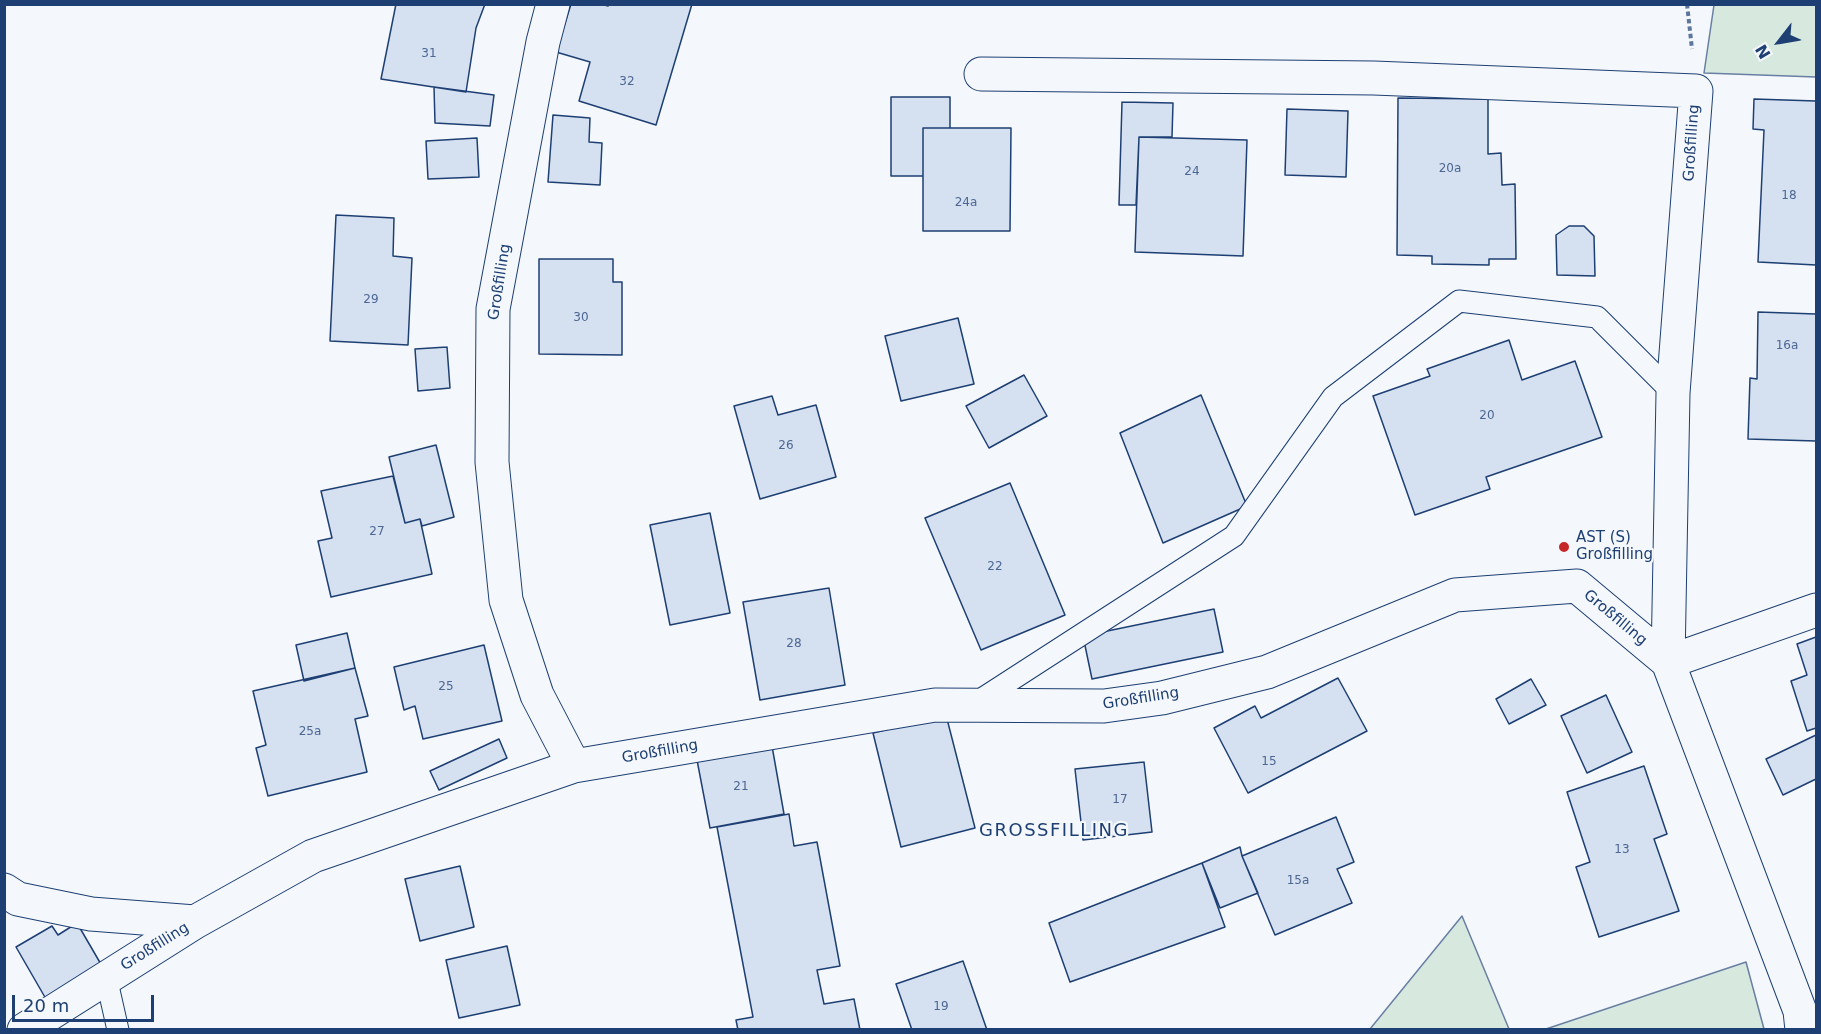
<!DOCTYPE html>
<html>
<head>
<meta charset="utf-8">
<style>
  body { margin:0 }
  #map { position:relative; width:1821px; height:1034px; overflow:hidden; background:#f4f7fb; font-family:"DejaVu Sans",sans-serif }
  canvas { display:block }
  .frame { position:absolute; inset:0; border:6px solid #1d3f73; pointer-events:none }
  .north { position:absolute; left:1749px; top:12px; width:60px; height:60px; -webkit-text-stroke:4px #f4f7fb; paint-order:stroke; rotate:239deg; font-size:16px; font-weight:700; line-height:24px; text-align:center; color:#1d3f73 }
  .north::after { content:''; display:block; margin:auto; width:21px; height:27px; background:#1d3f73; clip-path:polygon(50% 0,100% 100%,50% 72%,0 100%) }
  .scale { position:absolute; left:12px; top:995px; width:142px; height:27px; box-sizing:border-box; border:3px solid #1d3f73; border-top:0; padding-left:8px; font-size:18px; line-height:21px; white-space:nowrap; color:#1d3f73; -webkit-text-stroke:4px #f4f7fb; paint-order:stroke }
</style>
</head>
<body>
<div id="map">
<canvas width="1821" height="1034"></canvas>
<div class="frame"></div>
<div class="north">N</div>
<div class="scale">20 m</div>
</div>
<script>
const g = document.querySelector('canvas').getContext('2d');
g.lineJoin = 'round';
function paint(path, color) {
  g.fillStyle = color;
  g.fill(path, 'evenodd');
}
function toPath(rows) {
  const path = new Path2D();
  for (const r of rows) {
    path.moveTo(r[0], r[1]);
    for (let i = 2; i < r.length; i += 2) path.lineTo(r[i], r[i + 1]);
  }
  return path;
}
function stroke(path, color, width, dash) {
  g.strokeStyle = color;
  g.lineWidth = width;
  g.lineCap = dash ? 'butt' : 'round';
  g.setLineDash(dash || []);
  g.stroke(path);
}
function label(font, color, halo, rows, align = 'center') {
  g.font = font + ' "DejaVu Sans",sans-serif';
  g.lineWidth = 4.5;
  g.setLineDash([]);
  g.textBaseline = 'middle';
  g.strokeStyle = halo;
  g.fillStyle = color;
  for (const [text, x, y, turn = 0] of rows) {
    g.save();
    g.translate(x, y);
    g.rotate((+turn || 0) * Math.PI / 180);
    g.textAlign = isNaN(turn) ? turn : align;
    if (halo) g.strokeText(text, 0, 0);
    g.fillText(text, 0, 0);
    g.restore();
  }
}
const green = toPath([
  [1714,5,1816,5,1816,77,1704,73,1714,5],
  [1462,916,1509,1029,1370,1029,1462,916],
  [1746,962,1764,1029,1546,1029,1746,962]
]);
paint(green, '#d7e8df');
stroke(green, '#687fa3', 1.5);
const building = toPath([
  [396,4,485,4,476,28,466,92,381,79,396,4],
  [571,4,601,4,608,6,608,4,692,4,656,125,579,101,590,62,556,52,571,4],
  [434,87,494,95,490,126,435,123,434,87],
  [891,97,950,97,950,128,923,128,923,176,891,176,891,97],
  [1398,98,1488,99,1488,154,1501,153,1502,185,1515,184,1516,259,1489,259,1489,265,1432,264,1432,256,1397,255,1398,98],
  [1754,99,1816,101,1816,265,1758,262,1764,130,1753,129,1754,99],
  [1122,102,1173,103,1172,137,1139,137,1136,205,1119,205,1122,102],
  [1287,109,1348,111,1346,177,1285,175,1287,109],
  [553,115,590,118,589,142,602,143,600,185,548,182,553,115],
  [923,128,1011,128,1010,231,923,231,923,128],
  [1139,137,1247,140,1243,256,1135,252,1139,137],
  [477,138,479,177,428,179,426,141,477,138],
  [336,215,394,218,393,256,412,258,408,345,330,341,336,215],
  [1569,226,1584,226,1594,236,1595,276,1557,275,1556,235,1569,226],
  [539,259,613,259,613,282,622,282,622,355,539,354,539,259],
  [1758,312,1816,314,1816,441,1748,439,1750,378,1757,379,1758,312],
  [958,318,974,384,901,401,885,336,958,318],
  [1509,340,1522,380,1575,361,1602,437,1486,477,1490,489,1415,515,1373,396,1430,376,1427,369,1509,340],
  [447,347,450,388,418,391,415,349,447,347],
  [1024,375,1047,416,989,448,966,406,1024,375],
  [1201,395,1247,506,1163,543,1120,433,1201,395],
  [772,396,778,415,816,405,836,477,760,499,734,406,772,396],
  [436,445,454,517,422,526,420,519,405,523,389,457,436,445],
  [393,476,405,523,420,519,432,574,331,597,318,541,332,538,321,491,393,476],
  [1010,483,1065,615,981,650,925,518,1010,483],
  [710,513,730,613,670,625,650,525,710,513],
  [829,588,845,685,760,700,743,602,829,588],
  [1214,609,1223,652,1092,679,1083,636,1214,609],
  [347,633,355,668,304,681,296,645,347,633],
  [1816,637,1816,728,1807,731,1791,681,1807,675,1797,644,1816,637],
  [484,645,502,721,423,739,415,706,404,710,394,667,484,645],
  [355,668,368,716,355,719,367,772,268,796,256,748,266,745,253,691,355,668],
  [1338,678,1367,731,1248,793,1214,728,1255,706,1261,718,1338,678],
  [1531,679,1546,705,1509,724,1496,699,1531,679],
  [1606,695,1632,752,1587,773,1561,716,1606,695],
  [946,715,975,828,901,847,873,733,946,715],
  [1816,735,1816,779,1783,795,1766,759,1816,735],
  [499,739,507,758,439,790,430,771,499,739],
  [772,746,784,814,710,828,697,760,772,746],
  [1144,762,1152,832,1083,840,1075,769,1144,762],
  [1644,766,1667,834,1654,839,1679,911,1599,937,1576,867,1590,862,1567,792,1644,766],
  [789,814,794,846,817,842,840,966,817,970,824,1004,854,999,860,1030,738,1030,736,1020,753,1017,717,827,789,814],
  [1336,817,1354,862,1337,869,1352,903,1275,935,1242,856,1336,817],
  [1240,847,1242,856,1258,893,1220,908,1202,863,1240,847],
  [1202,863,1225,927,1070,982,1049,923,1202,863],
  [460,866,474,927,420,941,405,879,460,866],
  [77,923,102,966,46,999,16,947,52,926,58,935,77,923],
  [507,946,520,1005,459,1018,446,960,507,946],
  [963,961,987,1030,912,1030,896,984,963,961]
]);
paint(building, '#d5e0f0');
stroke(building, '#1d3f73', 1.5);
const service = toPath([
  [974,704,1234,536,1333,397,1459,301,1597,317,1673,393],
  [106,977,118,1030]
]);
const minor = toPath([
  [553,4,543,42,493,309,492,462,506,600,537,695,574,766],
  [981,74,1374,78,1696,91,1673,393,1668,662,1800,1011,1802,1030],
  [1668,662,1816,610],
  [4,890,18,899,91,914,195,922],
  [24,1030,195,922,313,856,574,766,935,705,1104,706,1162,698,1267,672,1455,595,1577,586,1668,662]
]);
stroke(service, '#1d3f73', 23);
stroke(minor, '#1d3f73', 35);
stroke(toPath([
  [1687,4,1692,49]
]), '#5e769c', 4, [4.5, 3]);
stroke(service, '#f4f7fb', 21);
stroke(minor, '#f4f7fb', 33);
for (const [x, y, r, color] of [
  [1564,547,6,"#c62828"]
]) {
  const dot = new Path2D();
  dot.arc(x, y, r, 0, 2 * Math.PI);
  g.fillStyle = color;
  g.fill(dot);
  stroke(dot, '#f4f7fb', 2);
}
label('12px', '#4b6792', null, [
  ["31",429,54],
  ["32",627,82],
  ["20a",1450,169],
  ["24",1192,172],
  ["18",1789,196],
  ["24a",966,203],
  ["29",371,300],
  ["30",581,318],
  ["16a",1787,346],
  ["20",1487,416],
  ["26",786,446],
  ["27",377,532],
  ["22",995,567],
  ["28",794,644],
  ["25",446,687],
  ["25a",310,732],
  ["15",1269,762],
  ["21",741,787],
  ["17",1120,800],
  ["13",1622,850],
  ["15a",1298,881],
  ["19",941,1007]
]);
label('15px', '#1d3f73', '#f4f7fb', [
  ["Großfilling",1692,143,-86],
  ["Großfilling",500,282,-81],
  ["Großfilling",1615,618,40],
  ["Großfilling",1141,699,-9],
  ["Großfilling",660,752,-10],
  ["Großfilling",155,947,-32]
]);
label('15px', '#1d3f73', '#f4f7fb', [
  ["AST (S)",1576,538],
  ["Großfilling",1576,555]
], 'left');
g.letterSpacing = '1.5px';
label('18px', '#1d3f73', '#f4f7fb', [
  ["GROSSFILLING",1054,831]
]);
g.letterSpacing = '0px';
</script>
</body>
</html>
